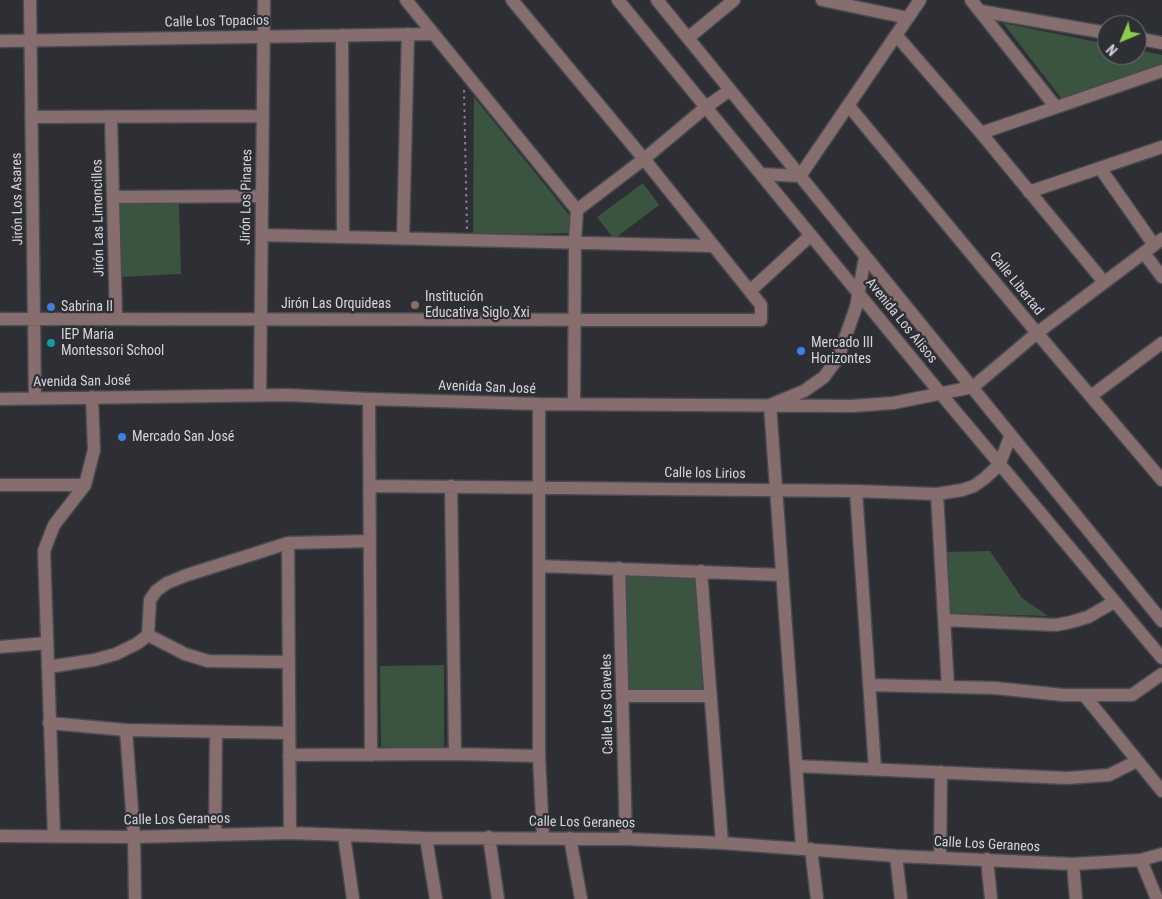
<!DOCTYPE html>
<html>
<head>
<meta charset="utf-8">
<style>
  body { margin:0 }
  #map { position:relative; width:1162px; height:899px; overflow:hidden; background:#2e2f35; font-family:"Roboto Condensed",sans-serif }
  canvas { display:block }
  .north { position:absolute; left:1097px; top:15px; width:50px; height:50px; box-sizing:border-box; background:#2e2f35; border:1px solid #717277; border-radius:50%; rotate:225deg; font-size:14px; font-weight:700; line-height:20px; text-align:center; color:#d5d6da }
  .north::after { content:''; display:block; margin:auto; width:18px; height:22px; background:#88cf4a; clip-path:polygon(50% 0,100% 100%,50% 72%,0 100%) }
</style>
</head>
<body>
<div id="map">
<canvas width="1162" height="899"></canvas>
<div class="north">N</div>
</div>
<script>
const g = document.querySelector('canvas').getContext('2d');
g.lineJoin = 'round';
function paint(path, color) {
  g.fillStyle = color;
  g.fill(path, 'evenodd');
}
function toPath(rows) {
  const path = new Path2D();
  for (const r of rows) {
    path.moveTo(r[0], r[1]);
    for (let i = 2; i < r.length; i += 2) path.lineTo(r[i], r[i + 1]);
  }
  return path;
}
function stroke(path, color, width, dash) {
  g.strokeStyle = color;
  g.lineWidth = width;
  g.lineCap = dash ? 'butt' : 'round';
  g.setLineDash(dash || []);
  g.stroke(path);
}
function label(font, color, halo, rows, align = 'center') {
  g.font = font + ' "Roboto Condensed",sans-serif';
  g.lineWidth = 4.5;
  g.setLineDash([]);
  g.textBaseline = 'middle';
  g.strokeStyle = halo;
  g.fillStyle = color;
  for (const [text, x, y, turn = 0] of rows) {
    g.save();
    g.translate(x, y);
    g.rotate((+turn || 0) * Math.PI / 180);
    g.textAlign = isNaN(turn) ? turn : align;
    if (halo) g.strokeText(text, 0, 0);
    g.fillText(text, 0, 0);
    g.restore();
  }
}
paint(toPath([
  [1003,23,1107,44,1107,55,1137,55,1137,50,1162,55,1162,67,1062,99],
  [474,97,570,216,570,233,473,235],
  [643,183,659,205,614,239,597,217],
  [118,204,179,204,181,274,119,277],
  [990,551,1022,598,1048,616,950,613,946,552],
  [624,573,697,576,704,699,627,700],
  [444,665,444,748,381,749,380,666]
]), '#3a5440');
const minor = toPath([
  [30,0,35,398],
  [406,0,577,210,575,242,574,404],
  [618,0,941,394,1162,658],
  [657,0,1162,621],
  [822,0,908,18],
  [971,0,1055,106],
  [980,11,1107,33],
  [342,35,343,237],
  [896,35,981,133,1104,282],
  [688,38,734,0],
  [1137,38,1162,43],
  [0,41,434,34],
  [848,105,1037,333,1162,480],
  [31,117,263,116],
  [111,117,116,319],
  [981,133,1162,71],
  [1100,168,1154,245],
  [761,174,800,176,920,0],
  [1029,192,1162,147],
  [113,197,262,196],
  [577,210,644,159,706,107,730,90],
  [262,235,713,246],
  [403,238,408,34],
  [1144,253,1162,277],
  [750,291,811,235],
  [0,319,761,320,761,305,644,159,512,0],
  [260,395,264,0],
  [1091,396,1162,343],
  [0,399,287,395,369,399,539,404,852,406,893,403,973,387,1037,333,1162,239],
  [369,399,371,755],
  [539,404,539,756,543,837],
  [0,485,85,485],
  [370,486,856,491,937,494,962,490,974,486,985,478,999,465,1011,435],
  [451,486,455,754],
  [856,491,875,769],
  [937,494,948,687],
  [288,543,290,833],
  [539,566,782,575],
  [619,568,626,839],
  [701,571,722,843],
  [945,620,1056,625,1071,622,1088,617,1114,602],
  [148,635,185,654,208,661,289,662],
  [0,647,47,643],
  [48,667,94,660,116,654,138,643,148,635,150,600,156,591,167,583,187,575,288,543,370,541],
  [869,685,995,688,1063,695,1132,695,1162,674],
  [1084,695,1162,791],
  [622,696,710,696],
  [49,723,126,730,289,733],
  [126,730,134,837,135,899],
  [289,755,455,754,539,756],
  [796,766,1067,778,1109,775,1137,761],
  [215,835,216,733],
  [344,835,353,899],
  [0,836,134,837,290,833,426,838,626,839,722,843,896,856,1073,864,1141,860,1162,854],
  [54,836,44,551,54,525,85,485,94,450,92,397],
  [489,837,498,899],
  [426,838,436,899],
  [570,838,581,899],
  [802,848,770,405,804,391,824,377,838,358,856,307,865,257],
  [811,849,817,899],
  [896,856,901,899],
  [940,857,941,772],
  [987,859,991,899],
  [1141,860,1157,899],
  [1073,864,1076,899]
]);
stroke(minor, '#494a4f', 15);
stroke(toPath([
  [464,90,467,230]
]), '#84858a', 2, [2.5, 4]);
stroke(minor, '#866d6e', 12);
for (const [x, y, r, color] of [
  [415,305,5,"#8d6e63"],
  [51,307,5,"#3f7fe0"],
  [51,343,5,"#0f9aa8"],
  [801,351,5,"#3f7fe0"],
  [122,437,5,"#3f7fe0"]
]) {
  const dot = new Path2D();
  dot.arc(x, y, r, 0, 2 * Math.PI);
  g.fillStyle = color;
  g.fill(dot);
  stroke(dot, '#2e2f35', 2);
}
label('14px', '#d5d6da', '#2e2f35', [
  ["Calle Los Topacios",217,22,-1],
  ["Jirón Los Pinares",247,197,-89],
  ["Jirón Los Asares",18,199,-91],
  ["Jirón Las Limoncillos",99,218,-91],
  ["Calle Libertad",1016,284,51],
  ["Jirón Las Orquideas",336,304],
  ["Avenida Los Alisos",901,321,51],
  ["Avenida San José",82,382,-1],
  ["Avenida San José",487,388,2],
  ["Calle los Lirios",705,474,1],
  ["Calle Los Claveles",608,704,-91],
  ["Calle Los Geraneos",177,820,-1],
  ["Calle Los Geraneos",582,823,1],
  ["Calle Los Geraneos",987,845,3]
]);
label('14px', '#d5d6da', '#2e2f35', [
  ["Institución",425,297],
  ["Educativa Siglo Xxi",425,313],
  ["Sabrina II",61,307],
  ["IEP Maria",61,335],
  ["Montessori School",61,351],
  ["Mercado III",811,343],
  ["Horizontes",811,359],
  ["Mercado San José",132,437]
], 'left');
</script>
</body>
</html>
